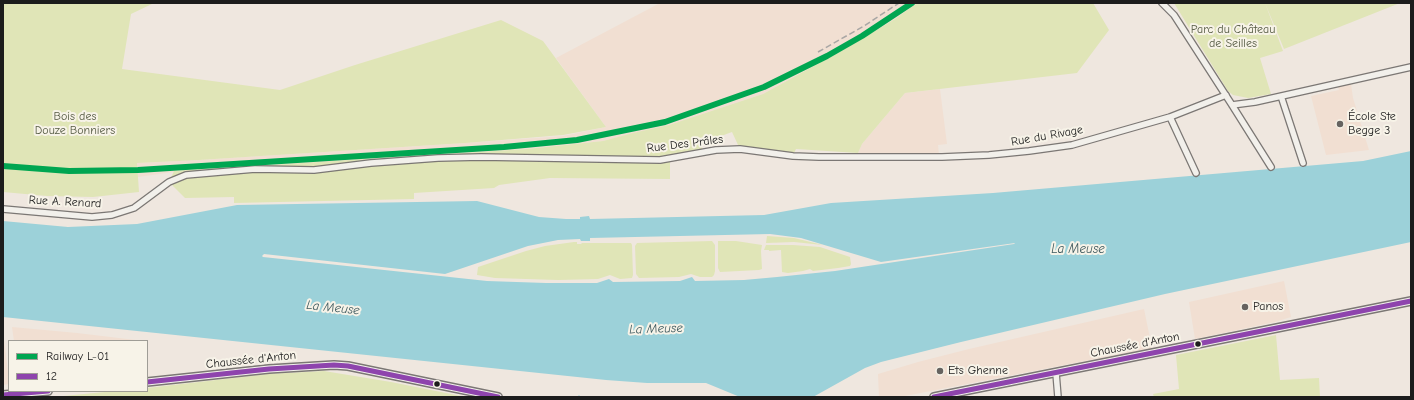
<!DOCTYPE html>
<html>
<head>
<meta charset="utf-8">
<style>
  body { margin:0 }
  #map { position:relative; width:1414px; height:400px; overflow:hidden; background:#efe7df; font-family:"Comic Neue",sans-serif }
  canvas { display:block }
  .frame { position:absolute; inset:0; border:4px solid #1c1c1c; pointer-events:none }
  .legend { position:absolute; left:8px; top:340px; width:140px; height:52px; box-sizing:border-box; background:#f7f3e8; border:1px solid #9f9d96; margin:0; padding:5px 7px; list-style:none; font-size:12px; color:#1c1c1c }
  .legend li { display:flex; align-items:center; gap:8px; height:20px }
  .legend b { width:20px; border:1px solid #9f9d96 }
</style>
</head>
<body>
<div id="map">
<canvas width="1414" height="400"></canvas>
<div class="frame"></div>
<ul class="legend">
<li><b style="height:5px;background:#00a651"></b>Railway L-01</li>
<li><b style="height:5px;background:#8e44ad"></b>12</li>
</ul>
</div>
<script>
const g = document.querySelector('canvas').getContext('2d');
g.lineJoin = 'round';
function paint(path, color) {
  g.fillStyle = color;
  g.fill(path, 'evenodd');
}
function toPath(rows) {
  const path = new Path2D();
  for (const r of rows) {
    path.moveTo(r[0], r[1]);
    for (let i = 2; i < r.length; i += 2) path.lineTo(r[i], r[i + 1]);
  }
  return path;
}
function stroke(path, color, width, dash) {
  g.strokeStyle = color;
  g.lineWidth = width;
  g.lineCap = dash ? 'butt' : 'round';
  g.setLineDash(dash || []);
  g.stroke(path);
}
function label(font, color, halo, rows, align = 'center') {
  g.font = font + ' "Comic Neue",sans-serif';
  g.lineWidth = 4;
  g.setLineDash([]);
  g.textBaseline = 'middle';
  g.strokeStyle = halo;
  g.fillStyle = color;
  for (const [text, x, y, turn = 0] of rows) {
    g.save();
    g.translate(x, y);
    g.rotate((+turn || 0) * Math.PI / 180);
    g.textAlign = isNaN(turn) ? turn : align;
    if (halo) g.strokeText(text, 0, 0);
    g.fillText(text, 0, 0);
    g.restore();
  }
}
paint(toPath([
  [660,3,917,3,895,19,843,50,763,94,669,125,603,141,527,149,173,172,138,177,136,163,199,160,465,143,563,136,606,127,556,58],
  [1351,84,1353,98,1369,150,1326,155,1311,96,1339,90,1338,87],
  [940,89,947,144,938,145,939,155,858,153,862,144,905,93],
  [1284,281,1291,317,1275,322,1195,339,1189,302],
  [1144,309,1152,348,900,397,879,397,878,374,918,362,969,349],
  [12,327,77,333,144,341,14,341],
  [3,331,9,380,9,384,3,385]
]), '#f1dfd2');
paint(toPath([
  [3,3,154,3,131,14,122,69,280,90,355,65,501,20,543,41,606,127,563,135,465,143,199,160,137,163,139,192,93,197,47,196,3,192],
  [917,3,1093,3,1109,30,1077,73,905,93,862,144,858,153,796,149,794,153,739,147,732,132,702,143,702,152,670,158,670,179,550,178,499,185,494,188,414,193,414,199,234,203,234,197,185,198,169,182,174,171,527,149,603,141,633,133,669,125,763,94,843,50,895,19],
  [1174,3,1265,3,1283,51,1260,58,1271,94,1248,98,1233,95,1228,91],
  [1265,3,1400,3,1284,49],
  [767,236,794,238,823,245,794,242,766,243],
  [712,241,715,245,715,271,714,275,712,277,700,277,691,274,679,277,639,278,636,274,635,246,637,243],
  [718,241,736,241,762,245,761,251,762,269,759,270,720,272,718,268],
  [574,242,577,242,577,244,581,244,582,243,631,243,632,245,633,275,632,278,620,279,610,275,598,279,558,280,495,278,477,275,478,267,526,251,545,246],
  [766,245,793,245,820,247,850,257,851,264,850,266,838,268,813,271,810,269,803,271,788,273,782,272,781,250,769,251,769,250,764,250],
  [1276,335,1280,380,1319,378,1320,397,1154,397,1153,394,1179,389,1176,355],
  [324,371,391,382,466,397,53,397,115,391,147,391,147,388,268,374]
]), '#e0e5b7');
paint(toPath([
  [1411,151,1411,242,1165,294,961,342,881,362,865,368,813,397,740,397,706,383,647,383,606,380,3,317,3,221,68,227,137,224,237,205,477,201,539,217,566,219,580,219,580,217,589,216,590,219,764,215,831,203,993,193,1363,161],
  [770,234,801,238,881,262,1015,243,1014,244,835,271,777,277,744,280,695,281,692,277,680,281,613,282,609,279,597,283,546,283,487,281,263,257,262,256,264,254,445,274,528,246,558,240,580,239,581,241,590,241,590,238]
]), '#9cd1d9');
stroke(toPath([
  [579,397,579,396]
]), '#9cd1d9', 1.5);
const minor = toPath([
  [1162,3,1174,15,1232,105,1271,167],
  [1281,96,1303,163],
  [1232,105,1255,102,1411,67],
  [1170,117,1196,173],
  [3,209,92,217,112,215,134,208,169,182,186,175,255,169,314,170,371,163,438,158,481,157,660,160,716,150,740,149,793,156,819,157,942,157,989,155,1029,151,1072,145,1170,117,1226,95],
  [1056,373,1058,397]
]);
const major = toPath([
  [147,382,269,369,334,365,348,366,498,397],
  [3,395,48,391],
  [934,397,1411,301]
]);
stroke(minor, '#7b7774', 8);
stroke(major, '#7b7774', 10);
stroke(minor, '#f2f0eb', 5.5);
stroke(major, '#f2f0eb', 7);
stroke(toPath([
  [818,52,864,26,899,3]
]), '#a8a6a4', 1.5, [6, 3]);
stroke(toPath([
  [147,382,269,369,334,365,348,366,498,397],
  [3,395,48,391],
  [934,397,1411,301]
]), '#8e44ad', 5);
stroke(toPath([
  [3,166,69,171,138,170,504,147,577,140,665,122,764,87,827,56,862,36,912,3]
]), '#00a651', 6);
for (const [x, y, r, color] of [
  [1340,124,4,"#666360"],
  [1245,307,4,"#666360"],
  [1198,344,3.5,"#1c1c1c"],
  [940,371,4,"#666360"],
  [437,384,3.5,"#1c1c1c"]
]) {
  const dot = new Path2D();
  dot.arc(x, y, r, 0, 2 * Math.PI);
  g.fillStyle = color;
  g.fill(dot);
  stroke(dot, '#f7f3e8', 1.5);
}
label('12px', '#535841', '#f7f3e8', [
  ["Parc du Château",1233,30],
  ["de Seilles",1233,44],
  ["Bois des",75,117],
  ["Douze Bonniers",75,131]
]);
label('12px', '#1c1c1c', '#f7f3e8', [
  ["École Ste",1348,117],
  ["Begge 3",1348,131],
  ["Panos",1253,307],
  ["Ets Ghenne",948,371]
], 'left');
label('12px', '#1c1c1c', '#f7f3e8', [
  ["Rue du Rivage",1047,136,-10],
  ["Rue Des Prâles",685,144,-7],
  ["Rue A. Renard",65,202,3],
  ["Chaussée d'Anton",1135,345,-11],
  ["Chaussée d'Anton",251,360,-6]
]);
label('italic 13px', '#3d585d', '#f7f3e8', [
  ["La Meuse",1078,249],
  ["La Meuse",333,308,6],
  ["La Meuse",656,329,-2]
]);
</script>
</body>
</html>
